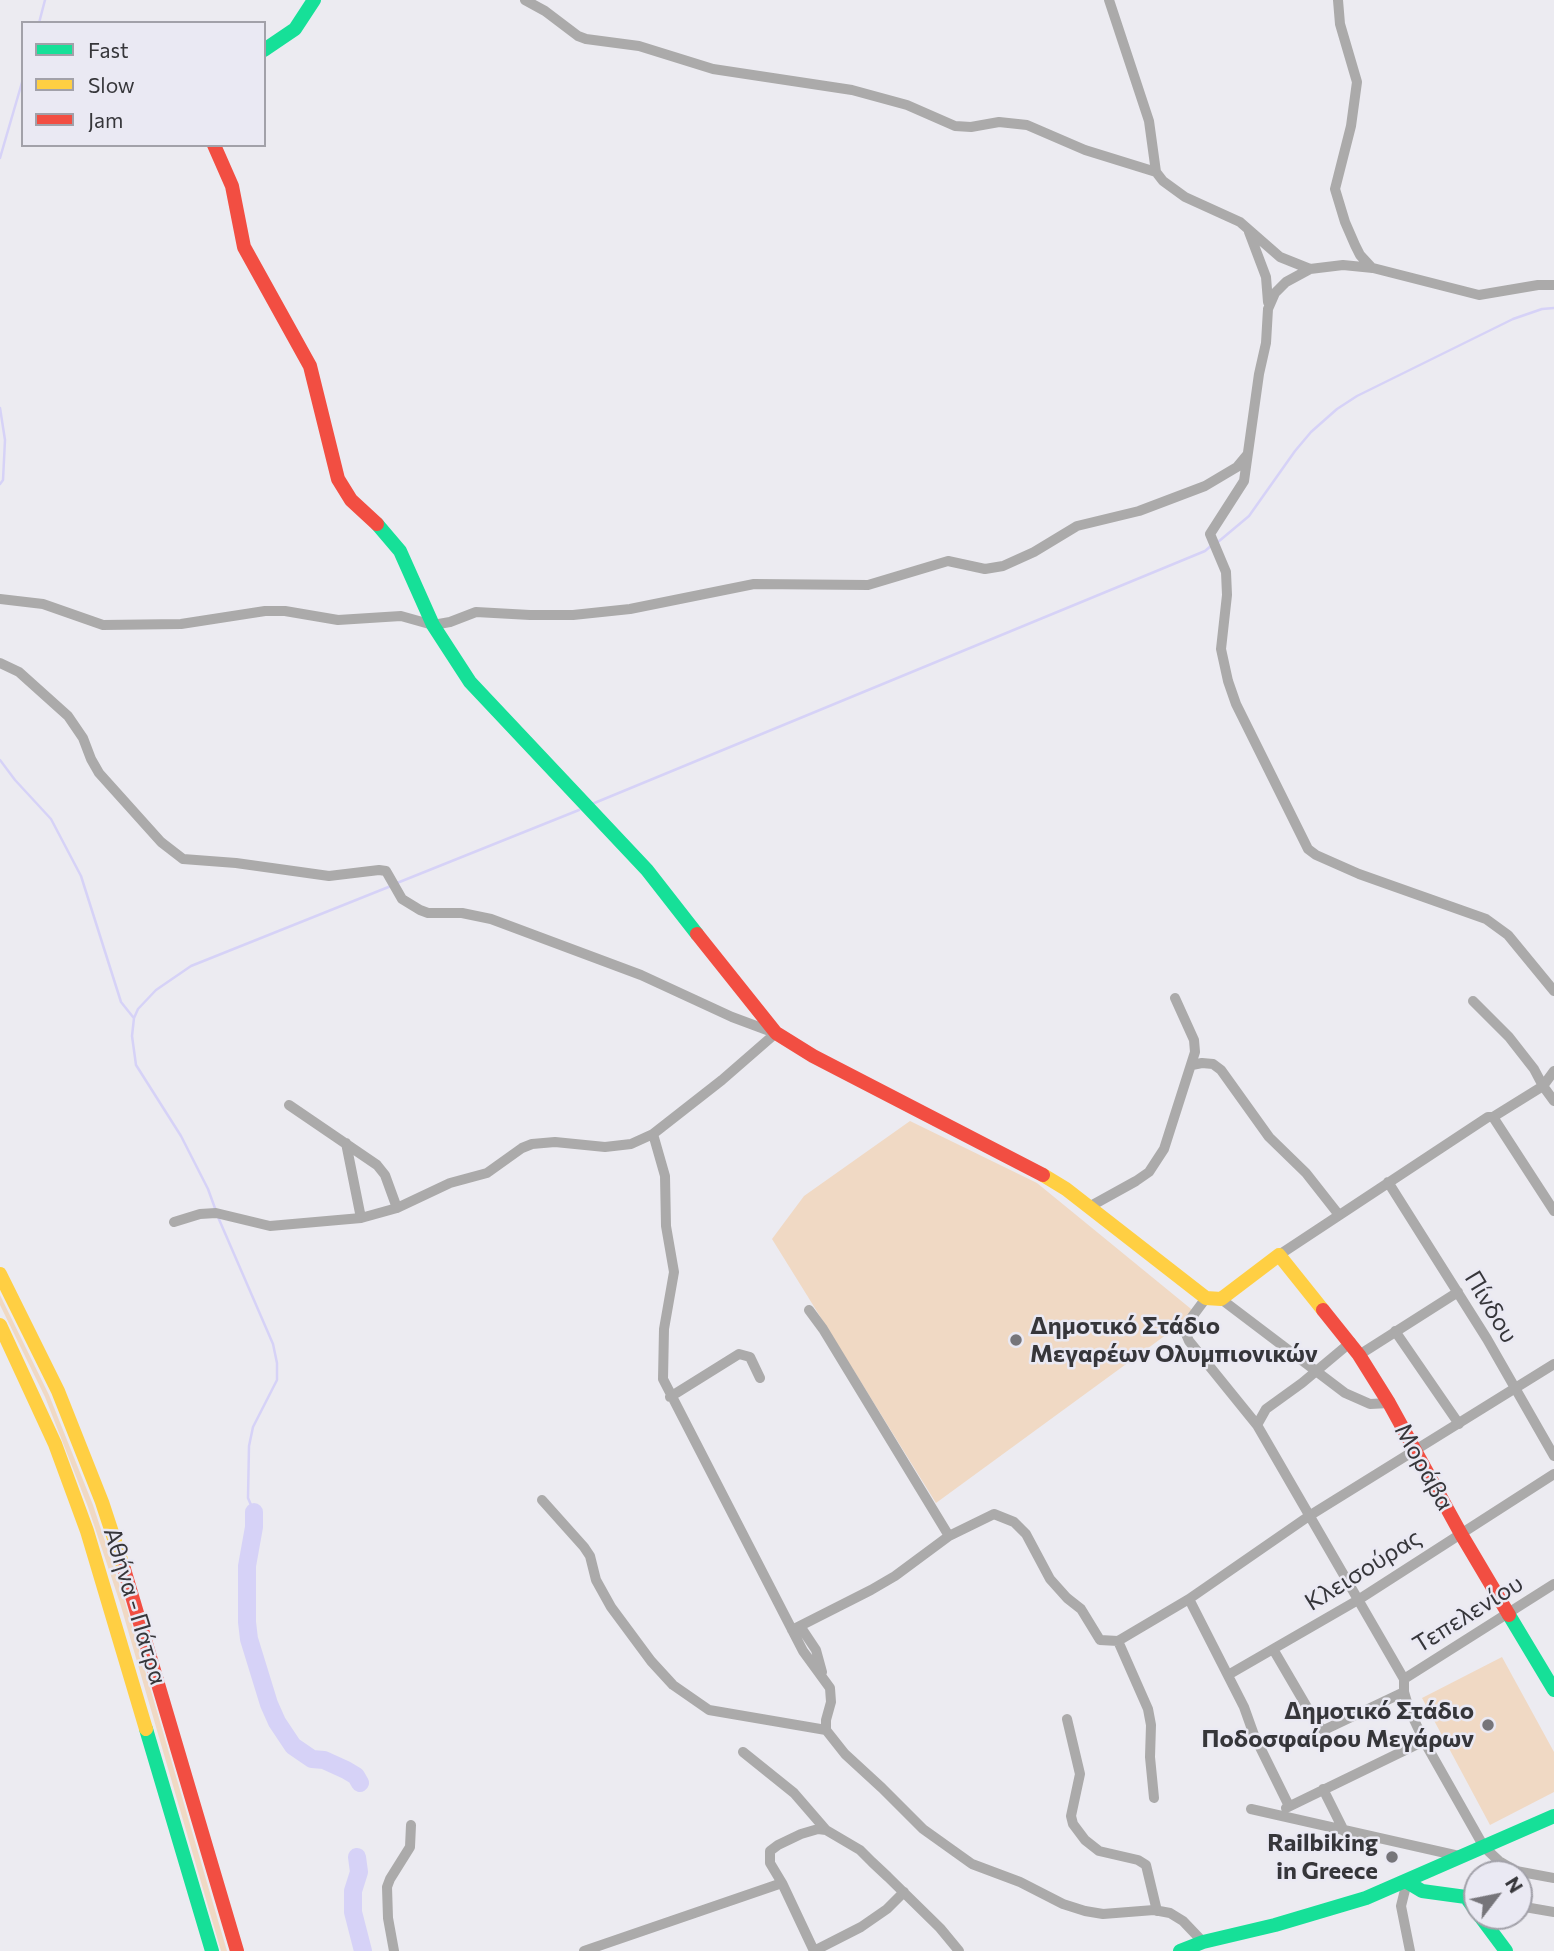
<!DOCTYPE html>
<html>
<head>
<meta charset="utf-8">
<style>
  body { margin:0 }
  #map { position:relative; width:1554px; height:1951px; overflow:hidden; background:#ecebf1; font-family:Commissioner,sans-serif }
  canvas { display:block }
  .legend { position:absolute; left:21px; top:21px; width:245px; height:126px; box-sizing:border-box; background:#eae9f3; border:2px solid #a2a1a9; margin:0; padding:9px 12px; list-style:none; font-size:21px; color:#36363a }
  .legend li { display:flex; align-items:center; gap:14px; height:35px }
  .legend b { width:35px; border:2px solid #a2a1a9 }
  .north { position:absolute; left:1463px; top:1860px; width:70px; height:70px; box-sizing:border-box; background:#eae9f3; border:2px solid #a2a1a9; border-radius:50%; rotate:58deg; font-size:19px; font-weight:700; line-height:28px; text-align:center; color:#36363a }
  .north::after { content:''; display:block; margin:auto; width:24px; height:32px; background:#76757a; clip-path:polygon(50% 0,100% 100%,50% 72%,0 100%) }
</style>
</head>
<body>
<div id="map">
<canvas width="1554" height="1951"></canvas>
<ul class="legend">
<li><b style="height:9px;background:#16e098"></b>Fast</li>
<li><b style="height:9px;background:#ffcf43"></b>Slow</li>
<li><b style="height:9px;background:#f24e42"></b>Jam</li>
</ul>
<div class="north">N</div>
</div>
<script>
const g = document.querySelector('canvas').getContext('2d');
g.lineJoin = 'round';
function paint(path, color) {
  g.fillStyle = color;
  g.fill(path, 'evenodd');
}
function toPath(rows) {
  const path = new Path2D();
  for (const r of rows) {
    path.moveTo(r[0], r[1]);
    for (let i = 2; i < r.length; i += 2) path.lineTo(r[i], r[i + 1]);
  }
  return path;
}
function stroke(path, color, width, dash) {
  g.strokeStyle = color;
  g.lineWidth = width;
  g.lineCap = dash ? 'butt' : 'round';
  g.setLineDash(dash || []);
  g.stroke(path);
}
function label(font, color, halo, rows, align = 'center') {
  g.font = font + ' Commissioner,sans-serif';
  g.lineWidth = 5;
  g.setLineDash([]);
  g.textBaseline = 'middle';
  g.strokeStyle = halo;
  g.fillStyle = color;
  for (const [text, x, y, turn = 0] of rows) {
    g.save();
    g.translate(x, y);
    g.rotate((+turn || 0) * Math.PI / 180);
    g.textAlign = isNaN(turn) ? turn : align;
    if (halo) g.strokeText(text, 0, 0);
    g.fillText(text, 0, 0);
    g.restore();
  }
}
paint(toPath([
  [910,1121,1037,1183,1196,1313,936,1503,772,1239,804,1196],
  [0,1295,49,1395,93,1505,125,1602,227,1951,221,1951,120,1603,88,1507,45,1397,0,1305],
  [1502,1657,1554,1752,1554,1792,1490,1825,1422,1698]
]), '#f0d9c4');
stroke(toPath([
  [39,23,45,0],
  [0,158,23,79],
  [0,408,5,440,3,480,0,484],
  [1218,542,1249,516,1295,451,1311,432,1337,409,1357,396,1513,319,1542,309,1554,308],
  [0,760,15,780,51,819,81,876,121,1002,133,1017],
  [592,804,1205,551,1212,545],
  [397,883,579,810],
  [216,1211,208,1189,181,1136,136,1065,132,1036,134,1018,138,1009,156,990,191,966,391,886],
  [218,1217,273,1344,277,1363,277,1380,253,1427,249,1446,248,1498,254,1512]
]), '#d6d2f7', 2.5);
stroke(toPath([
  [254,1512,254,1527,247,1566,247,1622,249,1639,269,1704,277,1722,293,1746,312,1759,324,1760,346,1770,356,1776,360,1783],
  [357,1857,359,1872,353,1891,353,1912,363,1951]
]), '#d6d2f7', 18);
stroke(toPath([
  [525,0,545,11,578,36,586,39,639,46,713,69,852,90,907,105,955,126,971,127,999,122,1027,125,1085,150,1156,172,1163,181,1185,197,1240,222,1280,257,1310,269],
  [1109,0,1149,121,1156,172],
  [1338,0,1340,24,1357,82,1351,126,1335,189,1345,222,1355,245,1360,255,1372,268],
  [1249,232,1266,277,1268,302],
  [1554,285,1538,285,1479,295,1373,268,1343,265,1310,269,1286,282,1275,293,1268,309,1266,343,1259,374,1244,481,1210,534,1226,572,1227,595,1221,649,1228,681,1236,704,1308,849,1316,855,1359,874,1486,919,1508,935,1554,991],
  [0,599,43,604,103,625,181,624,265,611,285,611,338,620,401,616,433,625,450,622,476,612,530,615,573,615,630,609,754,584,868,585,948,561,985,569,1003,566,1034,552,1077,526,1139,511,1205,486,1237,467,1247,455],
  [0,663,19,672,68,716,83,738,91,759,99,773,161,842,183,859,236,863,329,876,379,870,386,871,402,899,420,910,428,913,462,913,491,919,641,975,732,1017,775,1033],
  [1473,1001,1509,1037,1534,1069,1543,1086,1554,1071],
  [1192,1065,1202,1063,1213,1064,1221,1070,1269,1137,1306,1173,1339,1215],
  [289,1105,377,1165,385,1175,397,1208],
  [1493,1117,1543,1086,1554,1101],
  [653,1134,665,1176,666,1226,674,1272,664,1329,663,1379,803,1651,830,1688,831,1702,826,1720,826,1730,845,1754,882,1788,923,1829,972,1864,1020,1882,1063,1904,1085,1911,1103,1914,1154,1910,1170,1913,1183,1921,1203,1942],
  [346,1143,361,1218],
  [1388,1182,1487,1339,1554,1456],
  [1089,1207,1136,1181,1149,1172,1164,1149,1195,1052,1194,1040,1175,998],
  [174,1222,200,1214,216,1213,270,1226,361,1218,397,1208,450,1183,487,1173,522,1148,532,1144,555,1142,605,1147,631,1144,653,1134,722,1080,776,1033],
  [1279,1255,1488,1117,1493,1117,1554,1211],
  [1206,1298,1186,1325,1186,1334,1189,1341,1257,1425],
  [1221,1299,1345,1393,1370,1404,1389,1403],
  [809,1310,823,1329,949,1536],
  [1395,1331,1459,1424],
  [1351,1342,1302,1383,1266,1409,1257,1425,1404,1679,1404,1692,1409,1709,1424,1741,1484,1847,1499,1861,1516,1871,1554,1878],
  [1359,1355,1458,1292],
  [670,1397,739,1354,750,1357,760,1378],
  [542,1500,584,1547,590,1556,596,1580,611,1607,651,1661,673,1685,709,1710,826,1730],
  [1189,1599,1244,1707,1254,1735,1289,1806],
  [800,1626,816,1650,822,1672],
  [792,1630,871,1590,895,1576,949,1536,994,1514,1014,1522,1026,1534,1050,1579,1067,1598,1081,1609,1100,1640,1118,1641,1189,1599,1309,1516,1554,1364],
  [1118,1641,1148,1709,1151,1725,1150,1757,1154,1798],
  [1273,1649,1318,1726,1324,1730,1404,1692],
  [1228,1675,1358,1600,1554,1474],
  [1404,1679,1554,1584],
  [1067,1719,1080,1774,1071,1816,1073,1824,1085,1840,1099,1851,1138,1860,1146,1865,1157,1911],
  [743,1752,794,1793,826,1830],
  [1323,1789,1344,1831],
  [1286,1808,1424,1741],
  [1251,1809,1459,1856],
  [1407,1882,1401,1906,1410,1951],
  [904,1892,887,1909,861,1927,814,1951,782,1883,770,1863,770,1851,778,1845,801,1834,818,1829,826,1830,860,1850,872,1862,888,1877,940,1928,959,1951],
  [1519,1906,1554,1912],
  [394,1951,388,1918,387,1887,390,1879,410,1847,411,1825],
  [584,1951,782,1883]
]), '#abaaaa', 10);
stroke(toPath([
  [264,50,295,29,314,0],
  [377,524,400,551,433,625,470,682,647,870,697,934],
  [1509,1615,1554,1690],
  [146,1729,212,1951],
  [1407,1882,1422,1891,1466,1897,1477,1912],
  [1480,1916,1506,1951],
  [1180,1951,1203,1942,1275,1925,1366,1898,1554,1816]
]), '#16e098', 14);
stroke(toPath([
  [1043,1175,1066,1189,1206,1298,1221,1299,1279,1255,1323,1310],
  [0,1274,58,1391,102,1502,124,1569],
  [0,1325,55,1444,87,1531,146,1729]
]), '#ffcf43', 14);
stroke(toPath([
  [214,145,232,186,244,247,310,366,338,479,351,500,377,524],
  [697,934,776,1033,813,1056,1043,1175],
  [1323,1310,1359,1355,1389,1403,1461,1534,1509,1615],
  [124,1569,237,1951]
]), '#f24e42', 14);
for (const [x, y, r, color] of [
  [1016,1340,7,"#76757a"],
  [1488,1725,7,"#76757a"],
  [1392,1857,7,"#76757a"]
]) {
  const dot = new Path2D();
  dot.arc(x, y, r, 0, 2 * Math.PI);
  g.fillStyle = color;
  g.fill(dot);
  stroke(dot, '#eae9f3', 2.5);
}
label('24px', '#36363a', '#eae9f3', [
  ["Πίνδου",1491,1307,59],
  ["Μοράβα",1424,1467,61],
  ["Κλεισούρας",1363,1570,-32],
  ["Αθήνα - Πάτρα",135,1606,73],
  ["Τεπελενίου",1468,1614,-32]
]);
label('bold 24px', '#36363a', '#eae9f3', [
  ["Δημοτικό Στάδιο",1030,1326,"left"],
  ["Μεγαρέων Ολυμπιονικών",1030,1354,"left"],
  ["Δημοτικό Στάδιο",1474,1711],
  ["Ποδοσφαίρου Μεγάρων",1474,1739],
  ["Railbiking",1378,1843],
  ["in Greece",1378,1871]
], 'right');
</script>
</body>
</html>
